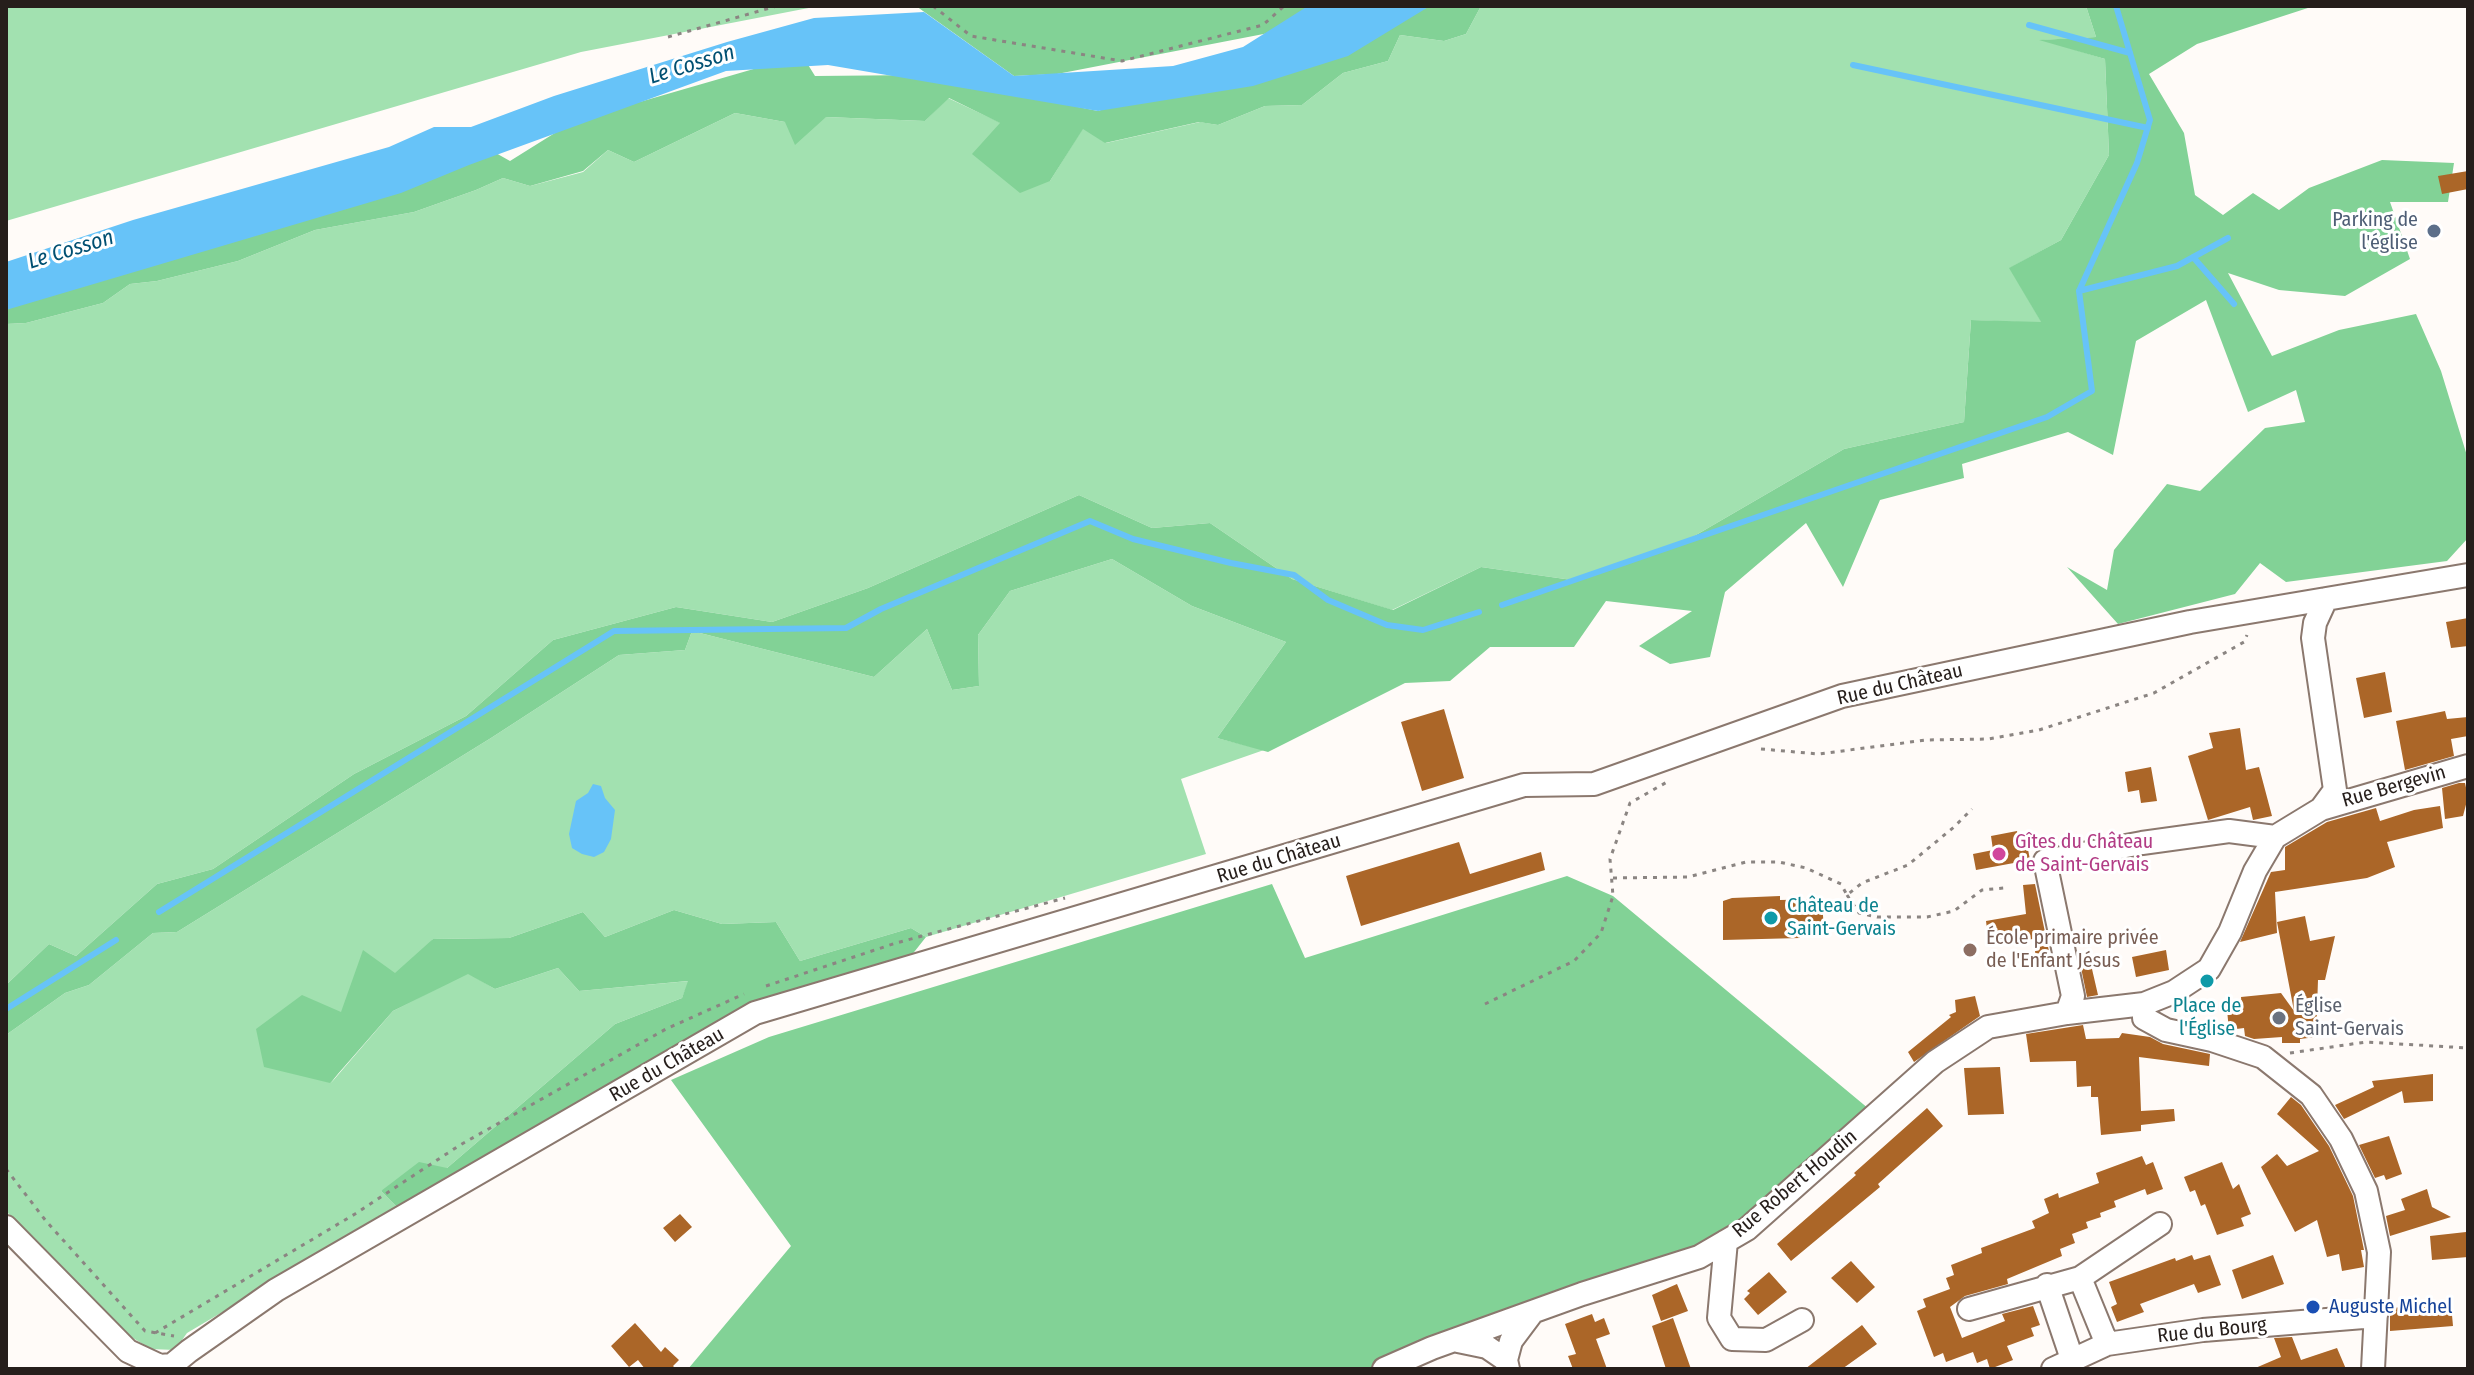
<!DOCTYPE html>
<html>
<head>
<meta charset="utf-8">
<style>
  body { margin:0 }
  #map { position:relative; width:2474px; height:1375px; overflow:hidden; background:#fffbf8; font-family:"Fira Sans Condensed",sans-serif }
  canvas { display:block }
  .frame { position:absolute; inset:0; border:8px solid #261e1b; pointer-events:none }
</style>
</head>
<body>
<div id="map">
<canvas width="2474" height="1375"></canvas>
<div class="frame"></div>
</div>
<script>
const g = document.querySelector('canvas').getContext('2d');
g.lineJoin = 'round';
function paint(path, color) {
  g.fillStyle = color;
  g.fill(path, 'evenodd');
}
function toPath(rows) {
  const path = new Path2D();
  for (const r of rows) {
    path.moveTo(r[0], r[1]);
    for (let i = 2; i < r.length; i += 2) path.lineTo(r[i], r[i + 1]);
  }
  return path;
}
function stroke(path, color, width, dash) {
  g.strokeStyle = color;
  g.lineWidth = width;
  g.lineCap = dash ? 'butt' : 'round';
  g.setLineDash(dash || []);
  g.stroke(path);
}
function label(font, color, halo, rows, align = 'center') {
  g.font = font + ' "Fira Sans Condensed",sans-serif';
  g.lineWidth = 6;
  g.setLineDash([]);
  g.textBaseline = 'middle';
  g.strokeStyle = halo;
  g.fillStyle = color;
  for (const [text, x, y, turn = 0] of rows) {
    g.save();
    g.translate(x, y);
    g.rotate((+turn || 0) * Math.PI / 180);
    g.textAlign = isNaN(turn) ? turn : align;
    if (halo) g.strokeText(text, 0, 0);
    g.fillText(text, 0, 0);
    g.restore();
  }
}
paint(toPath([
  [6,6,819,6,581,52,6,221],
  [1481,6,2086,6,2096,37,2043,40,2105,59,2109,155,2061,240,2010,268,2042,323,1971,320,1964,422,1844,449,1677,546,1572,580,1481,567,1392,610,1292,579,1210,523,1152,528,1079,495,868,588,772,622,676,607,553,640,466,716,354,774,213,869,157,884,76,956,49,944,6,985,6,324,26,323,103,303,130,284,157,281,238,261,315,230,414,212,476,190,503,178,530,186,583,172,608,150,634,162,735,113,785,122,826,117,925,121,948,98,1001,123,1050,181,1083,128,1106,143,1200,122,1218,125,1265,106,1302,105,1343,73,1388,61,1400,35,1444,41,1466,34],
  [1112,559,1192,606,1286,642,1217,738,1264,750,1181,779,1206,854,926,937,911,928,800,961,776,922,722,924,674,910,605,937,583,912,509,938,433,939,331,1083,393,1011,468,973,495,989,558,968,579,991,689,981,682,998,615,1024,447,1168,381,1191,398,1208,187,1333,175,1350,151,1349,123,1332,6,1211,6,1035,65,993,89,985,153,933,177,932,491,738,619,655,685,650,692,631,874,677,927,629,952,690,979,686,978,635,1010,591]
]), '#a2e1b0');
paint(toPath([
  [916,6,1339,6,1310,25,1057,74,1014,76],
  [1405,6,1481,6,1466,34,1444,41,1400,35,1388,61,1343,73,1302,105,1265,106,1218,125,1199,122,1105,143,1083,129,1050,181,1020,193,972,154,1000,123,949,98,925,121,826,117,795,145,785,122,735,113,634,162,608,150,583,171,530,186,503,178,476,190,414,212,315,230,238,261,157,281,130,284,103,303,26,323,6,324,6,296,494,152,510,161,574,121,802,55,815,76,920,75,1098,111],
  [2086,6,2314,6,2197,44,2149,74,2184,133,2195,195,2223,215,2253,193,2279,210,2309,188,2382,160,2454,163,2448,202,2390,202,2410,259,2345,296,2279,290,2228,273,2272,356,2339,330,2416,314,2441,371,2468,459,2468,538,2447,561,2286,582,2260,563,2235,594,2118,624,2067,567,2107,590,2114,550,2167,484,2200,491,2265,428,2305,422,2296,390,2248,412,2206,300,2136,341,2113,455,2068,432,1962,464,1964,478,1880,500,1843,587,1806,523,1725,592,1710,657,1670,664,1639,646,1692,611,1606,601,1574,647,1490,647,1450,681,1405,683,1268,752,1217,738,1286,642,1192,606,1112,559,1010,591,978,635,979,686,952,690,927,629,874,677,692,631,685,650,619,655,491,738,177,932,153,933,89,985,65,993,6,1035,6,985,49,944,76,956,157,884,213,869,354,774,466,716,553,640,676,607,772,622,868,588,1079,495,1152,528,1210,523,1292,579,1393,610,1481,567,1572,580,1677,546,1844,449,1964,422,1971,320,2041,322,2009,268,2061,240,2109,155,2105,59,2039,40,2096,37],
  [1567,876,1613,896,1869,1109,1740,1240,1412,1369,688,1369,791,1246,671,1080,769,1037,1272,884,1305,958],
  [674,910,722,924,776,922,800,961,911,928,926,937,911,956,736,1013,398,1208,381,1191,419,1162,447,1168,615,1024,682,998,688,981,579,991,558,968,495,989,468,974,393,1011,330,1083,264,1067,256,1029,302,995,341,1012,363,950,395,973,433,939,509,938,583,912,605,937]
]), '#82d296');
paint(toPath([
  [1308,6,1430,6,1348,56,1253,86,1098,111,828,65,726,71,469,165,401,193,6,310,6,262,133,220,389,147,434,127,471,127,554,96,727,42,814,18,924,12,1014,76,1173,66,1243,47],
  [593,784,601,786,605,798,615,810,611,839,604,852,594,857,582,854,572,848,569,834,576,801,588,793]
]), '#67c3f8');
stroke(toPath([
  [2029,25,2130,53],
  [1853,65,2148,128],
  [2193,257,2234,304],
  [2079,291,2177,266,2228,238],
  [1502,605,2047,417,2092,391,2079,291,2137,163,2150,120,2116,6],
  [159,912,614,631,846,628,881,609,1090,521,1133,539,1231,563,1294,575,1328,600,1387,625,1423,630,1479,612],
  [6,1009,116,940]
]), '#67c3f8', 6);
paint(toPath([
  [2468,171,2468,189,2442,194,2438,176],
  [2468,618,2468,646,2451,648,2446,622],
  [2385,672,2392,712,2364,718,2356,678],
  [1444,709,1464,778,1422,791,1401,722],
  [2445,711,2447,719,2468,717,2468,736,2451,739,2454,756,2405,770,2396,721],
  [2240,728,2246,770,2259,767,2272,816,2253,820,2250,807,2208,820,2188,756,2213,748,2209,733],
  [2151,767,2157,801,2141,803,2139,790,2128,792,2125,772],
  [2459,783,2465,783,2468,797,2463,816,2445,819,2442,788],
  [2440,806,2443,828,2387,842,2395,867,2367,878,2275,892,2277,933,2240,942,2271,872,2285,870,2285,847,2327,822,2376,808,2380,821,2414,810],
  [2017,831,2019,843,2027,844,2030,860,1976,870,1973,854,1993,850,1991,836],
  [1459,842,1470,874,1541,852,1545,870,1361,926,1346,876],
  [2035,884,2051,961,2037,963,2033,939,1989,945,1986,921,2026,914,2023,885],
  [1780,896,1780,900,1822,899,1824,932,1800,933,1800,938,1723,940,1723,901,1732,898],
  [2305,916,2310,941,2335,936,2325,980,2318,980,2316,1037,2300,1039,2300,1043,2282,1043,2282,1037,2254,1039,2245,1036,2244,1028,2229,1030,2227,1010,2242,1009,2241,997,2281,993,2294,1011,2277,922],
  [2166,950,2169,970,2136,977,2132,957],
  [2089,956,2098,995,2087,997,2079,958],
  [1975,996,1980,1016,1914,1062,1908,1052,1951,1017,1949,1015,1956,1012,1955,1000],
  [2083,1025,2086,1039,2119,1038,2122,1033,2150,1037,2163,1044,2210,1054,2209,1066,2139,1057,2141,1111,2174,1109,2175,1121,2141,1125,2141,1131,2101,1135,2098,1097,2091,1097,2091,1086,2077,1087,2076,1061,2030,1062,2026,1034],
  [2000,1067,2004,1114,1968,1115,1964,1068],
  [2433,1074,2433,1101,2404,1103,2402,1091,2344,1119,2335,1105,2374,1087,2372,1081],
  [2291,1097,2301,1105,2329,1146,2353,1196,2364,1250,2361,1250,2364,1267,2342,1271,2339,1254,2327,1257,2317,1220,2295,1232,2261,1167,2277,1154,2287,1166,2319,1151,2277,1114],
  [1927,1108,1943,1126,1878,1184,1880,1187,1791,1261,1777,1244,1856,1175,1854,1173],
  [2389,1136,2402,1174,2386,1180,2384,1175,2375,1178,2359,1145],
  [2142,1156,2146,1165,2153,1162,2163,1189,2147,1195,2145,1189,2114,1201,2116,1207,2100,1213,2101,1217,2086,1222,2088,1228,2072,1234,2075,1243,2060,1249,2062,1256,2007,1279,2008,1284,1965,1296,1950,1307,1962,1338,2005,1321,2002,1314,2033,1306,2040,1325,2031,1328,2034,1336,2007,1346,2013,1360,1990,1369,1987,1359,1977,1363,1973,1352,1946,1362,1943,1353,1934,1357,1917,1311,1926,1307,1923,1299,1950,1289,1946,1278,1954,1275,1951,1265,1982,1253,1981,1248,2035,1228,2032,1221,2049,1213,2044,1199,2058,1193,2059,1198,2099,1183,2096,1173],
  [2222,1162,2233,1189,2239,1184,2251,1214,2241,1218,2244,1226,2217,1235,2205,1204,2201,1206,2195,1190,2190,1192,2184,1177],
  [2427,1189,2432,1207,2451,1217,2390,1236,2386,1216,2405,1210,2401,1199],
  [680,1214,692,1227,675,1242,663,1228],
  [2466,1232,2468,1257,2432,1260,2430,1236],
  [2192,1255,2194,1260,2210,1255,2221,1285,2198,1293,2194,1284,2186,1287,2140,1304,2144,1312,2117,1322,2111,1307,2117,1304,2109,1282,2175,1258,2176,1261],
  [2273,1255,2284,1284,2242,1299,2232,1270],
  [1851,1261,1875,1287,1857,1303,1831,1278],
  [1769,1272,1787,1292,1758,1315,1744,1299,1750,1293,1747,1291],
  [1677,1284,1688,1311,1661,1321,1652,1295],
  [2451,1304,2453,1326,2390,1331,2390,1308],
  [1592,1314,1595,1322,1604,1318,1610,1334,1596,1339,1607,1369,1573,1369,1568,1356,1576,1354,1565,1324],
  [1673,1318,1691,1369,1666,1369,1652,1326],
  [635,1323,661,1352,665,1347,679,1360,673,1366,676,1369,645,1369,638,1360,629,1367,611,1346],
  [1862,1325,1877,1344,1842,1369,1805,1369],
  [2292,1337,2301,1360,2337,1348,2346,1369,2253,1369,2281,1357,2274,1338]
]), '#ab6628');
const minor = toPath([
  [2321,809,2468,766],
  [2144,1004,2144,1018,2166,1030,2212,1040,2263,1057,2311,1095,2341,1139,2366,1191,2379,1252,2373,1369],
  [2067,1013,2073,996,2045,861,2142,843,2229,831,2275,837],
  [6,1227,128,1351,160,1366,172,1365],
  [1726,1241,1719,1318,1732,1339,1766,1340,1802,1320],
  [2047,1285,2072,1359],
  [1969,1309,2080,1278],
  [1458,1341,1487,1347,1506,1360,1508,1369],
  [2107,1344,2080,1278,2160,1224],
  [1506,1360,1511,1341,1532,1313],
  [172,1365,189,1351,276,1290,755,1013,1524,785,1594,784,1842,696,2190,622,2468,575],
  [1384,1369,1432,1348,1582,1294,1699,1257,1747,1229,1935,1062,1988,1027,2067,1013,2144,1004,2174,992,2209,969,2230,932,2255,871,2275,837,2321,809,2335,790,2313,638,2315,623,2326,599],
  [2053,1369,2107,1344,2203,1330,2376,1316]
]);
stroke(minor, '#8b786e', 26);
stroke(toPath([
  [933,6,971,36,1122,61,1263,25,1284,6],
  [668,37,777,6],
  [1761,749,1819,754,1926,740,1988,739,2039,730,2154,693,2244,642,2247,635],
  [1613,878,1688,877,1746,862,1779,862,1806,868,1841,884,1847,895,1862,883,1908,865,1954,827,1972,809],
  [1847,895,1859,913,1877,917,1927,917,1954,911,1982,890,2004,888],
  [766,986,896,943,1065,898],
  [1485,1004,1574,961,1601,933,1613,896,1610,859,1630,803,1667,782],
  [2290,1053,2366,1042,2468,1048],
  [6,1169,46,1221,145,1331,174,1336],
  [155,1333,355,1214,460,1145,666,1029,744,994]
]), '#8b8582', 3, [4, 6]);
stroke(minor, '#fff', 22);
for (const [x, y, r, color] of [
  [2434,231,8,"#5c6f8a"],
  [1999,854,8,"#d1479c"],
  [1771,918,8,"#0f9aa8"],
  [1970,950,8,"#8d6e63"],
  [2207,981,8,"#0f9aa8"],
  [2279,1018,8,"#6b7280"],
  [2313,1307,8,"#1a4fb4"]
]) {
  const dot = new Path2D();
  dot.arc(x, y, r, 0, 2 * Math.PI);
  g.fillStyle = color;
  g.fill(dot);
  stroke(dot, '#fff', 3);
}
label('20px', '#4e5e75', '#fff', [
  ["Parking de",2418,220],
  ["l'église",2418,243]
], 'right');
label('20px', '#261e1b', '#fff', [
  ["Rue du Château",1900,685,-13],
  ["Rue Bergevin",2394,787,-16],
  ["Rue du Château",1279,859,-17],
  ["Rue du Château",667,1065,-30],
  ["Rue Robert Houdin",1795,1184,-40],
  ["Rue du Bourg",2212,1331,-6]
]);
label('20px', '#b23c85', '#fff', [
  ["Gîtes du Château",2015,842],
  ["de Saint-Gervais",2015,865]
], 'left');
label('20px', '#0d838f', '#fff', [
  ["Château de",1787,906],
  ["Saint-Gervais",1787,929],
  ["Place de",2207,1006,"center"],
  ["l'Église",2207,1029,"center"]
], 'left');
label('20px', '#785e54', '#fff', [
  ["École primaire privée",1986,938],
  ["de l'Enfant Jésus",1986,961]
], 'left');
label('20px', '#5b616d', '#fff', [
  ["Église",2295,1006],
  ["Saint-Gervais",2295,1029]
], 'left');
label('20px', '#164399', '#fff', [
  ["Auguste Michel",2329,1307]
], 'left');
label('italic 22px', '#015072', '#fff', [
  ["Le Cosson",692,65,-17],
  ["Le Cosson",71,250,-17]
]);
</script>
</body>
</html>
